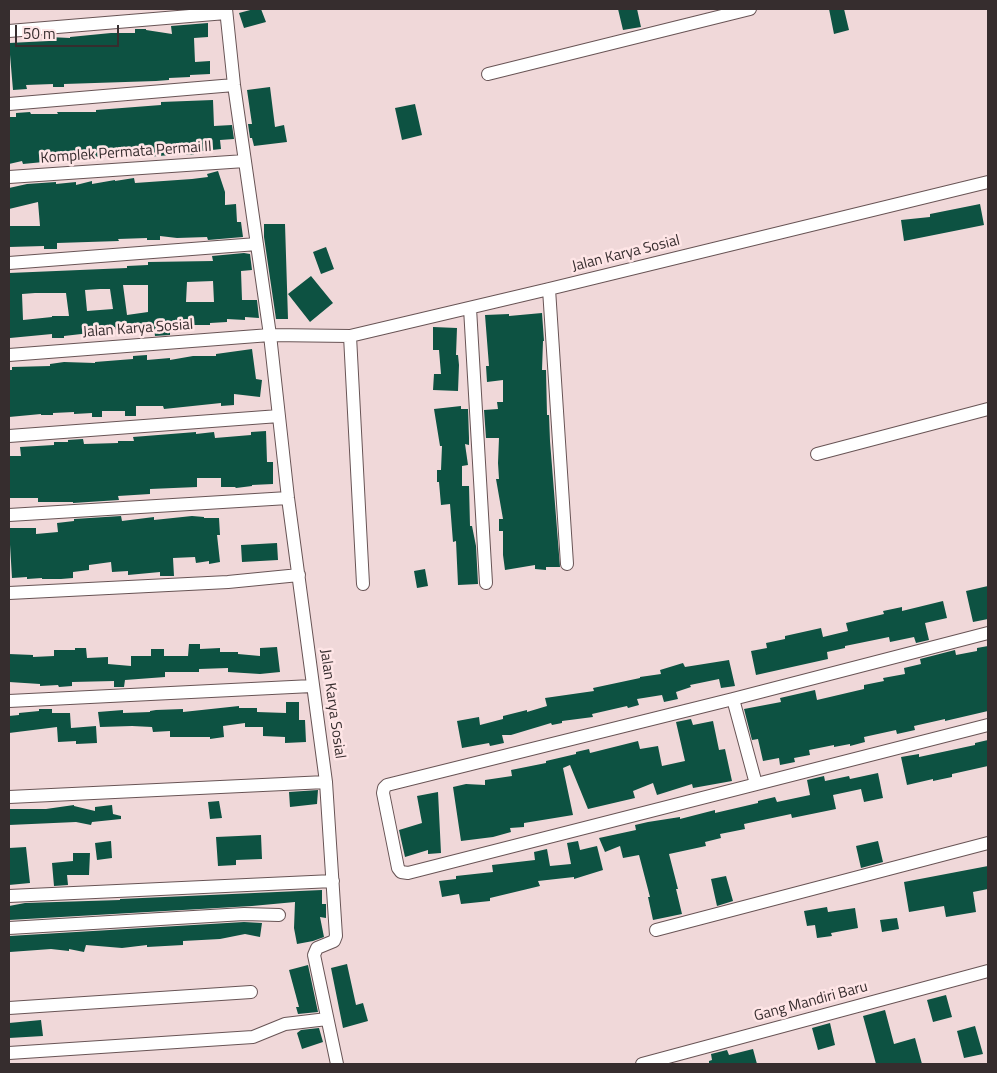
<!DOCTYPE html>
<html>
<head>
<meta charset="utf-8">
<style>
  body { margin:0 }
  #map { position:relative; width:997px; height:1073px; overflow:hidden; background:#f0d8d9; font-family:"Titillium Web",sans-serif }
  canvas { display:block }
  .frame { position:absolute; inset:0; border:10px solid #362d2e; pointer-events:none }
  .scale { position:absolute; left:15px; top:25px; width:104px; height:22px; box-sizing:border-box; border:2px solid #362d2e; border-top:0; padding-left:6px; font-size:15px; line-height:18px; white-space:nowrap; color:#362d2e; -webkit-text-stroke:4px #fee5e6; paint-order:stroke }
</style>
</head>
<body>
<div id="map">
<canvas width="997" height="1073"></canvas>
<div class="frame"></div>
<div class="scale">50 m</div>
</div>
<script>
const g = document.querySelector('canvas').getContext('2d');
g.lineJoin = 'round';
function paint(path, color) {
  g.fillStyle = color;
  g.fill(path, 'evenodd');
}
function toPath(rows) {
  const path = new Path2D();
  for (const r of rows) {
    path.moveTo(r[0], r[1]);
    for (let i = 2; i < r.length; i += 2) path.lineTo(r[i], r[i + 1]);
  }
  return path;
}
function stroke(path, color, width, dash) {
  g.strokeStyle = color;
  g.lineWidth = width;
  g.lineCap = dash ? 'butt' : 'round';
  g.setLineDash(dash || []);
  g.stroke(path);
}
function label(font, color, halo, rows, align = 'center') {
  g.font = font + ' "Titillium Web",sans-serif';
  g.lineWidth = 5;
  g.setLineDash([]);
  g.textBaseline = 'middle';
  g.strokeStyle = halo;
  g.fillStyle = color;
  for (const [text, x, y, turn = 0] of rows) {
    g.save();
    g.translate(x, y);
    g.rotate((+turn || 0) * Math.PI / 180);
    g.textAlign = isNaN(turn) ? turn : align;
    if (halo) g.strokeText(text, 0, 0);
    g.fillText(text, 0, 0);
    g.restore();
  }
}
paint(toPath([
  [254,9,261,9,266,22,244,28,239,13],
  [618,9,637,9,641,27,623,30],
  [829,9,844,9,849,30,834,34],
  [208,23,208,37,194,38,195,62,210,61,210,74,190,75,190,77,169,78,169,80,156,81,64,84,64,87,53,87,53,84,26,85,27,89,13,90,9,43,49,41,49,37,70,38,70,37,111,33,135,33,135,29,146,29,146,30,172,34,171,26],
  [270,87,275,127,284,125,287,142,254,146,252,138,250,138,248,124,252,124,247,90],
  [213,100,214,126,232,125,234,139,220,140,221,149,194,152,194,155,182,154,147,157,94,157,23,164,22,161,9,164,9,117,16,117,16,113,30,112,31,114,58,114,57,112,96,112,96,110,161,105,161,102],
  [415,104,422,135,402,140,395,108],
  [218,171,225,192,225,205,236,204,237,222,241,222,243,237,208,240,207,237,177,238,160,236,160,240,147,240,147,238,118,239,119,241,57,243,57,249,44,249,44,246,9,247,9,226,40,226,38,202,9,209,9,188,27,184,56,182,56,184,76,182,76,185,92,181,92,184,115,180,115,181,134,178,135,183,192,179,208,177,207,174],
  [980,204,984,225,904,241,901,220,930,217,930,214],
  [264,224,285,224,288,319,276,319,264,237],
  [326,247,334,269,321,274,313,252],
  [244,253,250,254,252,270,241,271,242,300,257,300,259,318,245,317,245,320,227,319,227,322,210,323,210,325,188,325,188,330,170,330,170,335,155,336,154,328,135,331,134,328,116,330,115,327,89,329,90,333,64,336,64,338,52,338,52,334,10,338,9,273,127,268,127,266,148,265,148,262,213,261,212,256],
  [213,281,214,302,186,302,187,282],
  [123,285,148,285,148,312,127,315],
  [100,289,110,289,113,309,87,311,85,290],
  [35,293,66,293,69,316,52,316,52,317,23,320,22,294],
  [311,276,333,303,310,322,288,294],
  [542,313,544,341,543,341,542,370,546,370,547,415,549,415,550,441,560,567,546,567,546,570,535,569,535,565,505,570,503,555,503,531,499,531,499,519,503,519,496,479,499,479,498,463,499,438,486,438,484,410,498,409,497,402,503,402,503,380,487,382,486,366,489,366,485,315,509,314,509,316],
  [433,327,457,328,456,355,458,355,459,365,458,391,433,390,434,374,441,374,439,350,433,350],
  [252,349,256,379,262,380,260,397,234,394,234,405,221,406,221,403,164,409,163,406,136,406,136,416,125,416,125,411,102,411,102,417,92,417,92,413,74,414,74,412,53,413,53,415,41,415,41,414,9,417,9,370,12,370,12,367,50,366,50,364,64,362,95,363,95,362,133,359,133,356,147,355,147,360,170,358,170,360,193,356,216,356,216,354],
  [461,406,461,409,468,409,469,438,469,445,465,444,468,465,462,466,462,486,469,486,470,526,472,526,476,546,478,584,458,585,456,541,453,542,450,504,441,505,439,482,437,482,437,470,441,470,442,446,440,446,434,409],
  [266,431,267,462,273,462,273,484,252,485,252,486,236,488,235,487,221,487,221,478,197,478,197,487,150,489,150,494,118,496,119,500,73,503,73,502,38,502,38,498,9,498,9,456,21,456,20,447,54,445,54,442,68,442,68,440,83,439,84,444,118,443,118,441,134,441,133,437,196,432,196,434,214,432,215,438,251,435,251,432],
  [121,516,122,521,154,517,154,520,192,516,204,517,204,518,219,518,220,535,217,535,220,562,209,564,209,561,196,563,195,557,173,558,174,576,160,576,160,572,128,575,128,571,112,572,111,562,89,565,89,570,73,572,73,578,61,579,42,579,42,578,27,579,27,577,12,578,9,528,36,528,36,534,58,532,57,523,74,521,74,519],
  [277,543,278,560,242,562,241,545],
  [425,569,428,586,417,588,414,571],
  [988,586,988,619,973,622,966,591],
  [943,601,947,618,925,623,929,640,916,643,914,637,890,642,889,637,845,646,845,648,827,652,828,659,756,675,751,651,767,648,766,643,785,639,785,636,821,628,823,637,848,631,846,623,884,614,883,611,902,607,902,611],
  [189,644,200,644,200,649,220,648,220,652,238,652,238,654,260,656,260,648,277,647,280,672,260,674,228,672,228,668,199,669,199,672,165,672,165,677,125,680,124,687,114,687,114,681,72,682,72,686,59,687,58,685,40,686,40,684,9,682,9,654,33,655,33,657,54,656,54,650,75,650,75,648,86,648,87,658,108,657,108,664,131,666,131,656,151,656,151,649,164,649,164,656,188,656],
  [988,646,988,711,945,721,945,719,914,726,915,730,897,734,896,730,864,737,865,742,850,746,850,744,834,747,834,745,809,750,810,755,794,758,795,762,780,765,779,758,763,761,758,739,752,740,744,709,781,702,780,698,815,690,817,700,864,689,864,685,884,681,883,678,905,674,904,668,921,664,920,659,955,650,956,655,977,651,977,648],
  [729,660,735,686,721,688,719,679,690,685,691,687,676,692,678,699,664,702,662,695,637,699,639,705,628,708,627,706,592,714,593,717,562,721,562,723,552,725,551,723,511,735,502,735,504,743,490,746,489,743,462,748,457,721,479,717,480,725,503,719,503,716,527,710,527,712,547,706,545,698,594,691,593,688,640,678,640,677,661,674,660,670,683,663,685,667],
  [286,702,299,702,299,720,305,720,306,742,285,743,285,737,263,736,263,727,245,727,245,723,223,726,224,737,210,739,210,737,170,737,170,731,153,732,152,727,132,726,100,727,98,712,123,710,123,713,150,712,150,711,156,710,183,709,183,712,239,706,239,708,257,708,257,712,286,713],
  [39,709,52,709,52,713,70,713,71,728,96,726,97,743,76,744,76,741,58,742,57,727,9,733,9,716,19,715,19,713,39,711],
  [691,719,693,725,713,721,719,750,725,749,732,781,693,788,692,784,657,795,653,783,633,791,635,798,588,809,570,765,563,768,573,815,524,823,524,827,510,828,511,832,493,837,461,841,453,787,466,784,485,785,485,780,512,776,511,770,546,763,546,761,576,754,576,752,589,749,590,753,638,741,640,749,658,746,662,766,685,761,676,722],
  [988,740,988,766,952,774,952,777,933,781,933,779,907,785,901,757,919,754,919,757,975,745,975,743],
  [878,773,883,798,864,802,861,789,833,795,836,809,792,818,791,814,744,824,745,829,720,834,721,838,705,842,706,846,669,854,678,889,676,889,682,914,653,920,648,897,650,897,639,855,623,858,620,846,605,852,599,838,636,830,635,825,648,822,680,817,680,819,715,810,715,813,758,803,758,801,775,797,777,802,810,795,807,780,824,776,825,781,849,776,850,779],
  [318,790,317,804,290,807,289,792],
  [438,792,441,853,428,854,428,850,405,857,399,830,422,823,417,796],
  [219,801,222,818,210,819,208,802],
  [74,805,74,806,95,811,95,807,112,805,113,814,121,816,121,819,92,822,91,825,76,822,9,825,9,809,46,809],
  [261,835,262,859,236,860,236,865,218,866,216,837],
  [111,841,112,858,97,860,95,843],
  [578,841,580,850,597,846,603,870,574,879,574,877,538,881,540,886,490,898,490,901,461,904,459,894,442,897,439,881,456,879,456,876,493,872,492,865,535,860,534,852,547,849,550,866,571,864,567,843],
  [878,841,883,862,861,868,856,846],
  [26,847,30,883,9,885,9,848],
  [73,853,90,853,89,875,67,875,68,885,54,886,52,863,73,861],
  [988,866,988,889,973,892,976,912,946,917,944,906,909,912,904,882],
  [726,876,733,901,717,906,711,879],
  [322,890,322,904,326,904,326,918,320,917,324,937,313,941,297,944,294,928,295,902,252,906,9,920,9,906,25,903,120,900,120,899],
  [827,907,828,912,855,908,858,928,831,933,832,936,817,938,815,925,807,926,804,911],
  [897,918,899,929,882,932,880,920],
  [244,922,262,923,260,937,245,934,220,939,183,941,183,945,147,947,147,945,122,948,86,945,84,952,69,949,69,951,51,949,10,952,9,936],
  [347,964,356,1005,363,1003,368,1021,343,1028,331,968],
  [308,965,318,1012,298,1014,296,1007,299,1007,289,970],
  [946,995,952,1017,933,1022,927,1000],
  [885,1010,894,1044,915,1038,922,1064,876,1064,863,1016],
  [41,1020,43,1036,9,1038,9,1023],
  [830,1023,835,1045,818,1050,812,1028],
  [975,1026,983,1054,964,1058,957,1031],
  [319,1028,323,1042,302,1049,297,1033,301,1030],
  [753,1049,757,1064,709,1064,709,1061,712,1060,711,1054,727,1050,729,1055]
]), '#0d5242');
const minor = toPath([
  [226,9,234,85,270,335,350,336,549,289,988,182],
  [9,31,226,13],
  [488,74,750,9],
  [9,104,234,85],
  [9,177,245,161],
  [9,263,257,244],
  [549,289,567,564],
  [470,308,486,583],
  [350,336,363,584],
  [9,355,270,335,288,498,326,782,336,936,334,941,317,948,314,955,337,1064],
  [9,436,279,416],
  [817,454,988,409],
  [9,515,288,498],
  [9,593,228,582,299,575],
  [988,633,733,699,387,785,384,788,383,793,398,868,401,872,408,873,988,725],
  [733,699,756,784],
  [9,701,312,686],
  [9,797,326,782],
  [9,896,333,881],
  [9,928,244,914,279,915],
  [656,930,988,843],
  [9,1008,251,992],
  [9,1053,253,1037,285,1024,327,1019],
  [642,1064,988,971]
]);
stroke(minor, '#685455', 14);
stroke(minor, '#fff', 12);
label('15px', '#362d2e', '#fee5e6', [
  ["Komplek Permata Permai II",126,153,-4],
  ["Jalan Karya Sosial",626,254,-14],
  ["Jalan Karya Sosial",138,329,-4],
  ["Jalan Karya Sosial",332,704,82],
  ["Gang Mandiri Baru",811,1002,-15]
]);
</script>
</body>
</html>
